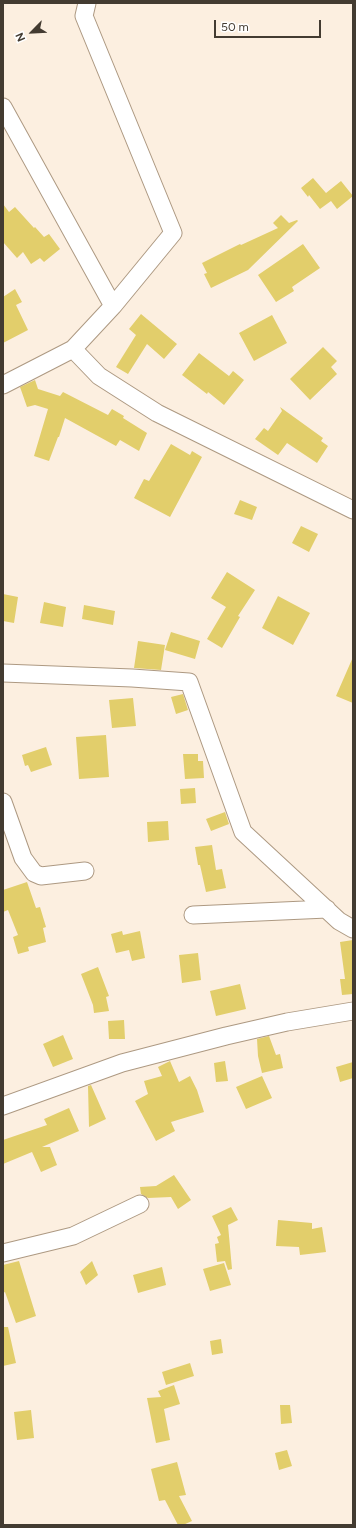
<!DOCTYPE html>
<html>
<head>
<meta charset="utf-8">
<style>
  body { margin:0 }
  #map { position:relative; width:356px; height:1528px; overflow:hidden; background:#fcefe0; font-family:Figtree,sans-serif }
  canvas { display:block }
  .frame { position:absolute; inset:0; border:4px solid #433b31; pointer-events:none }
  .north { position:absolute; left:12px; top:12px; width:40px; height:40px; -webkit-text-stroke:3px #fff; paint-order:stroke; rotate:246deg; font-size:11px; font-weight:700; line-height:16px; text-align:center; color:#433b31 }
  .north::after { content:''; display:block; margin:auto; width:14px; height:18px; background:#433b31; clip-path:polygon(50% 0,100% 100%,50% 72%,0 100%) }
  .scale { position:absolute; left:214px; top:20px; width:107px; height:18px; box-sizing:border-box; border:2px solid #433b31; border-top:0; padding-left:5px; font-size:12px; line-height:14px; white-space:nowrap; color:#433b31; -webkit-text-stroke:3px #fff; paint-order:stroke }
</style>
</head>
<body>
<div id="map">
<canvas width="356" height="1528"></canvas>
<div class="frame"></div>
<div class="north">N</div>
<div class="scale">50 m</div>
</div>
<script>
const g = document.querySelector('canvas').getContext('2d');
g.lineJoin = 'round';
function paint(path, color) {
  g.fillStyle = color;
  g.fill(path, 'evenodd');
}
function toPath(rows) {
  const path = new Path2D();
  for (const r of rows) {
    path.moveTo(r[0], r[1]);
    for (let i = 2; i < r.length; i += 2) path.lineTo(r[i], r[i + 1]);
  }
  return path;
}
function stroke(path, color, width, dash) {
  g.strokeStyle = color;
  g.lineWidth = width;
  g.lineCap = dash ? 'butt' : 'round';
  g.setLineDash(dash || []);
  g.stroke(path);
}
paint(toPath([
  [313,178,326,193,341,181,353,196,337,209,331,201,320,209,309,195,308,197,301,188],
  [3,204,9,212,15,207,34,228,35,227,44,237,49,234,60,249,44,262,40,258,31,264,23,252,17,258,3,242],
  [281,215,289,223,297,220,298,221,248,270,211,288,204,274,207,273,202,263,240,244,241,245,278,228,273,223],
  [303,244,320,268,292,287,294,291,276,302,258,275],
  [15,289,22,302,16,305,28,330,3,343,3,297],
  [141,314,177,344,164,359,147,344,128,374,116,367,136,335,129,329],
  [272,315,287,343,254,361,239,333],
  [323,347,337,361,331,367,337,374,310,400,290,379],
  [199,353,229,376,233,371,244,380,224,405,208,392,207,394,182,375],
  [35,380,38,389,60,396,63,392,108,415,112,409,124,416,123,418,147,433,139,451,120,440,116,446,65,418,59,437,58,437,49,461,34,456,48,409,35,405,27,407,20,387],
  [280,407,323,438,321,441,328,446,317,463,287,443,278,455,255,439,264,428,268,431,282,411],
  [171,444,190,455,192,451,202,457,170,517,134,498,144,479,149,481],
  [240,500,257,507,252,520,234,514],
  [301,526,318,534,309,552,292,543],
  [227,572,255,590,238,616,240,617,222,648,207,639,226,607,211,598],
  [3,594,18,597,14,623,3,621],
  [278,596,310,613,293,645,262,628],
  [44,602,66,607,63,627,40,623],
  [84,605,115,611,113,625,82,619],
  [171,632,200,641,195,659,165,650],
  [138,641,165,645,161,670,134,668],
  [353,657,353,703,336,696],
  [183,694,188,710,176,714,171,697],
  [133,698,136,726,112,728,109,700],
  [106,735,109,777,79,779,76,737],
  [46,747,52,765,31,772,28,765,25,766,22,755],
  [183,754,198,754,198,761,203,761,204,778,185,779],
  [195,788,196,803,181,804,180,789],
  [225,812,229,824,211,831,206,819],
  [168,821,169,840,148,842,147,822],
  [212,845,216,870,222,869,226,888,206,892,200,865,198,865,195,847],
  [27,882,36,908,40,907,46,927,43,928,46,942,28,947,29,951,18,954,13,937,18,935,8,910,3,912,3,890],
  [122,931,123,935,140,931,145,958,132,961,129,950,116,953,111,934],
  [353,940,353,994,342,995,340,979,345,979,340,942],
  [198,953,201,980,182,983,179,955],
  [98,967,109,996,106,997,109,1011,94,1013,93,1005,81,974],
  [240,984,246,1009,216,1016,210,991],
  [124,1020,125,1039,109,1039,108,1021],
  [63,1035,73,1059,53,1067,43,1044],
  [269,1036,276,1055,280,1054,283,1068,262,1073,258,1056,257,1039],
  [170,1061,179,1082,190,1076,197,1090,204,1112,171,1122,175,1131,156,1141,135,1101,148,1094,144,1081,162,1076,158,1067],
  [225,1061,228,1081,216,1082,214,1063],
  [353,1062,353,1078,340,1082,336,1067],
  [262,1076,272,1098,246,1109,236,1087],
  [91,1085,106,1119,89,1127,88,1086],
  [69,1108,79,1131,42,1147,50,1147,57,1165,41,1172,32,1152,3,1164,3,1140,47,1125,44,1119],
  [174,1175,191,1200,178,1209,171,1197,148,1198,141,1194,140,1187,156,1186],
  [231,1207,238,1220,228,1225,232,1269,228,1270,225,1261,217,1262,215,1244,219,1243,217,1237,221,1235,212,1216],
  [278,1220,312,1223,312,1229,322,1227,326,1252,300,1255,299,1247,276,1246],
  [19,1261,36,1316,16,1323,5,1292,3,1293,3,1265],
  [92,1261,98,1275,86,1285,80,1272],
  [224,1263,231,1285,210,1291,203,1269],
  [162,1267,166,1285,138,1293,133,1275],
  [3,1327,8,1327,16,1363,3,1366],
  [221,1339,223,1353,212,1355,210,1341],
  [190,1363,194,1376,166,1385,162,1372],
  [174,1385,180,1404,164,1409,170,1440,156,1443,147,1398,161,1397,158,1391],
  [280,1405,290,1405,292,1423,281,1424],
  [31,1410,34,1438,17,1440,14,1412],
  [287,1450,292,1466,279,1470,275,1453],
  [177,1462,186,1495,179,1496,192,1521,183,1525,178,1525,165,1500,159,1501,151,1469]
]), '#e2ce6b');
const minor = toPath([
  [87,3,84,16,173,233,113,306],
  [3,107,113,306,73,349,3,385],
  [73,349,99,376,157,413,353,510],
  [3,673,132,678,189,682,243,832,339,921,353,929],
  [3,802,23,858,34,873,41,876,85,871],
  [193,915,327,909],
  [3,1106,122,1063,226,1036,287,1022,353,1011],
  [3,1253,73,1236,140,1204]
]);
stroke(minor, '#ad9982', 19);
stroke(minor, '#fff', 17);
</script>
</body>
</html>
